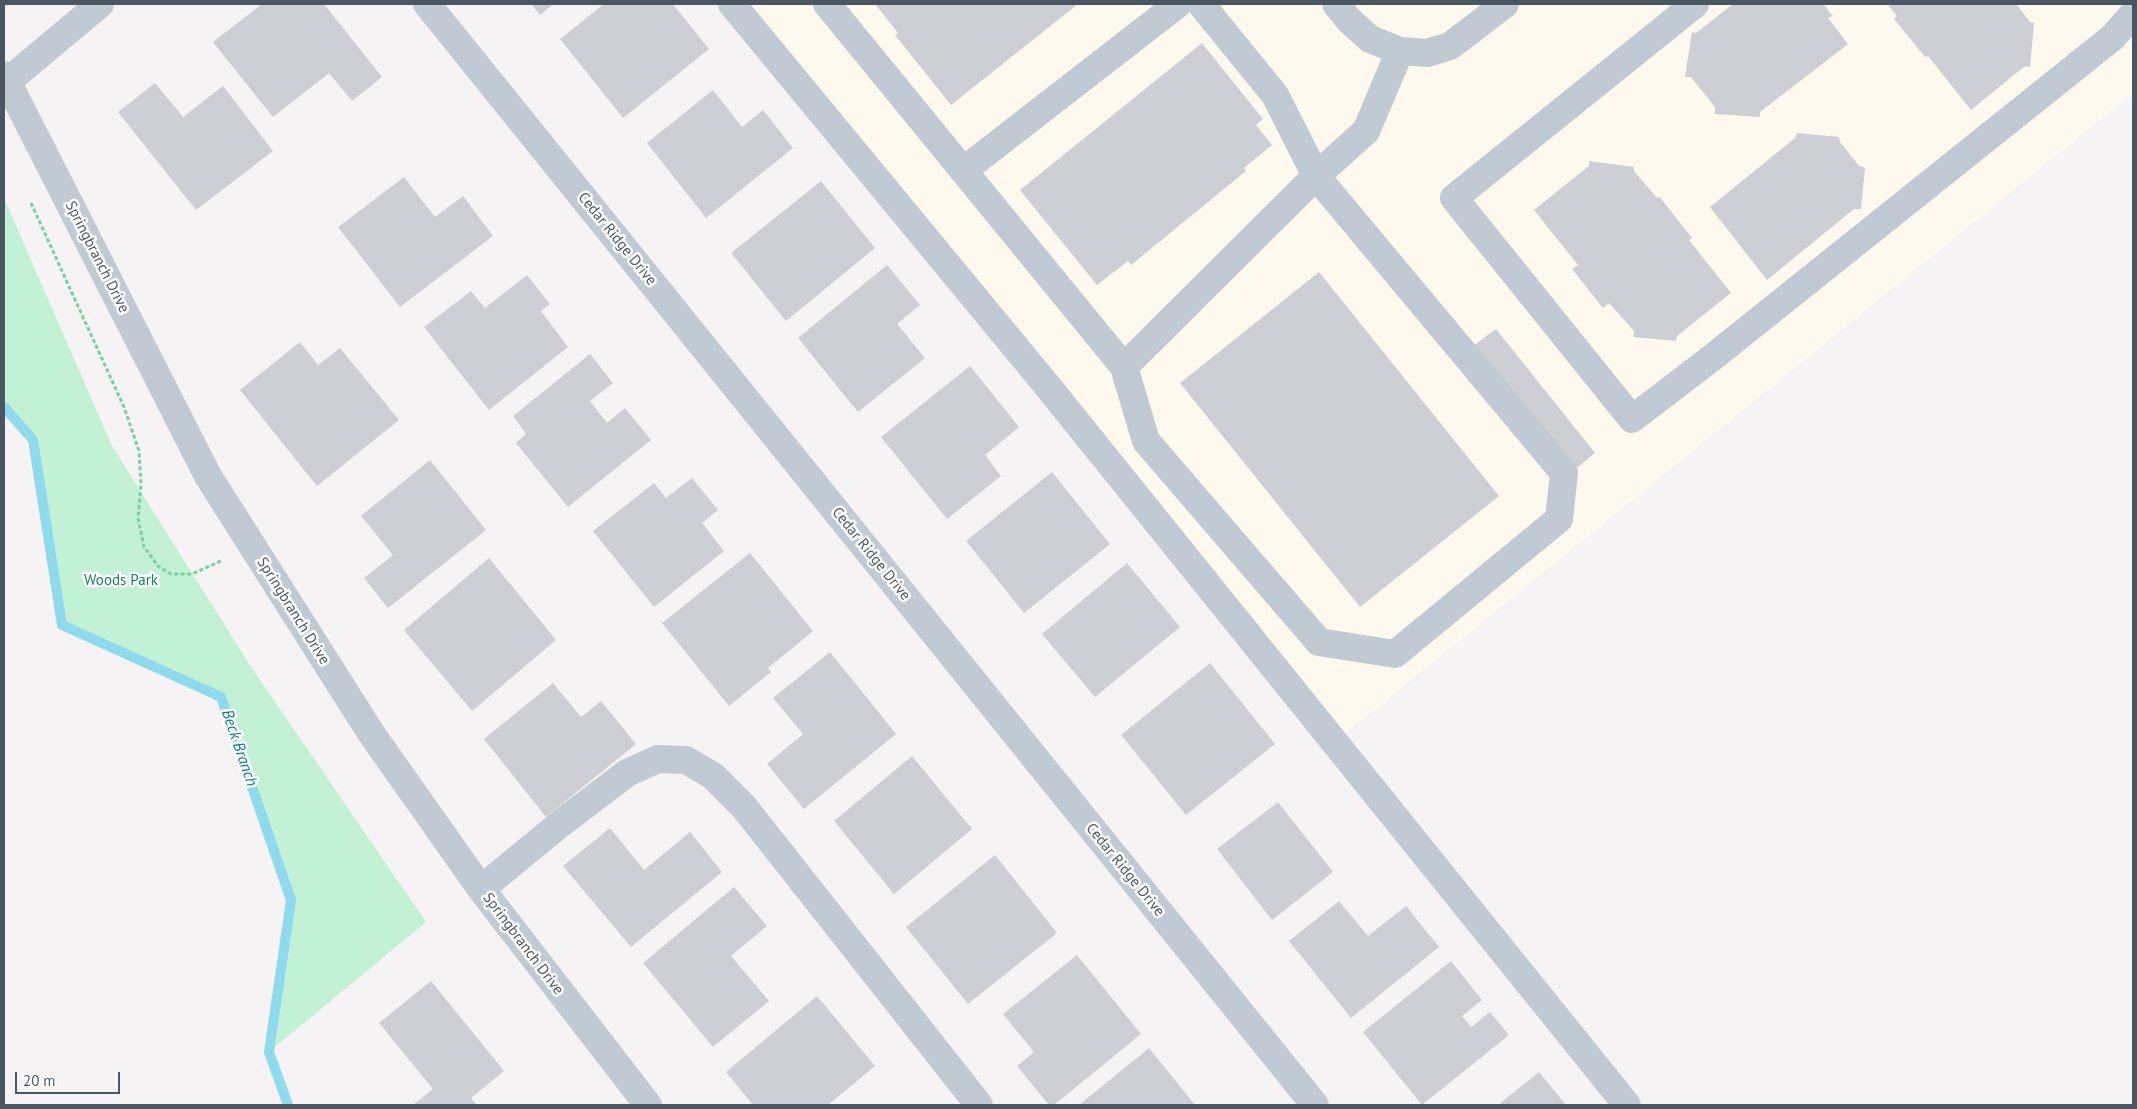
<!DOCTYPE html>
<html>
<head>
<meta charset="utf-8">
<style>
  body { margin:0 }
  #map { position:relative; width:2137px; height:1109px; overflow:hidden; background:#f5f3f3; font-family:"PT Sans",sans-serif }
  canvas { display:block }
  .frame { position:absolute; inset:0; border:5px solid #4a5661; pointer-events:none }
  .scale { position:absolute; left:15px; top:1072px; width:105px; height:22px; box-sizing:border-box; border:2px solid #4a5661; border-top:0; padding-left:6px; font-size:15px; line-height:18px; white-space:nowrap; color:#4a5661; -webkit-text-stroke:4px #fff; paint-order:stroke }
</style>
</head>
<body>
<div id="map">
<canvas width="2137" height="1109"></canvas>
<div class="frame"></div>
<div class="scale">20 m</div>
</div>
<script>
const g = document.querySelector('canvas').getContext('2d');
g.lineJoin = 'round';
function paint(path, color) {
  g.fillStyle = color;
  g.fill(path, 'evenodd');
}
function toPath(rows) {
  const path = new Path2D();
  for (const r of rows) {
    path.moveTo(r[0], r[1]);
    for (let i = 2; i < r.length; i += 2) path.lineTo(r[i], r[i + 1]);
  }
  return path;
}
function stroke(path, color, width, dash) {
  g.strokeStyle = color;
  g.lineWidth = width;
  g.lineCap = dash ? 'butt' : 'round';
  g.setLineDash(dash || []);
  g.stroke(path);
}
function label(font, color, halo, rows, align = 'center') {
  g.font = font + ' "PT Sans",sans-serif';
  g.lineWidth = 5;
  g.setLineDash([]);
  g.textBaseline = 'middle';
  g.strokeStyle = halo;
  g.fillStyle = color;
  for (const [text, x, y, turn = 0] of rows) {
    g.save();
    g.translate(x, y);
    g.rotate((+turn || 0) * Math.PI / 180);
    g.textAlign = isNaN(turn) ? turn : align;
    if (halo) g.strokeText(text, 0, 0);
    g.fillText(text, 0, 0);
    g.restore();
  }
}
paint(toPath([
  [751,4,2133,4,2133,93,1345,734]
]), '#fdf9ef');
paint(toPath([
  [4,198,112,446,253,670,426,922,269,1052,291,900,221,697,62,625,33,440,4,407]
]), '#c3f1d5');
stroke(toPath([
  [4,407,33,440,62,625,221,697,291,900,269,1052,288,1105]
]), '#90daee', 10);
paint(toPath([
  [262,4,324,4,382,77,352,101,329,73,273,117,213,42],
  [531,4,554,4,540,15],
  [604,4,673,4,709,49,623,118,560,39],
  [875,4,1078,4,951,105,895,35,898,33],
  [1733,4,1823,4,1833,16,1828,18,1848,44,1760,112,1760,117,1715,114,1715,107,1691,77,1685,77,1692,32,1696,33],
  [1887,4,2016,4,2030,22,2034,23,2030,67,2025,66,1971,110,1928,56,1925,57,1894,19,1897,16],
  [1202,43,1263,119,1256,125,1272,145,1244,168,1246,171,1131,265,1128,261,1097,285,1020,190],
  [155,83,183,117,223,86,273,151,196,210,118,112],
  [713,90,742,127,763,110,793,148,706,218,647,143],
  [1797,133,1839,137,1840,142,1859,166,1865,168,1861,209,1854,209,1767,280,1710,207,1795,138],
  [1589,161,1634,167,1634,171,1657,198,1659,196,1692,238,1689,240,1731,293,1677,336,1676,341,1634,337,1634,331,1609,303,1603,308,1572,269,1578,265,1534,210,1589,166],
  [404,177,435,217,463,196,493,236,400,307,338,227],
  [821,181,875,248,786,321,731,253],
  [887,265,920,305,897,324,925,358,858,412,798,338],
  [1319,272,1499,496,1360,607,1180,383],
  [527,275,550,304,541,311,568,347,489,410,424,327,471,291,485,308],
  [1496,329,1595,453,1573,471,1473,346],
  [300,342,318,365,340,348,399,420,317,486,240,390],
  [590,354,613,383,590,401,607,423,625,408,651,440,568,507,516,443,526,434,513,416],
  [970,366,1019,427,985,455,1001,476,947,519,881,437],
  [430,460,486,530,388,608,364,578,393,555,361,516],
  [1052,472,1110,544,1024,613,966,541],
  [692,478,718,510,702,523,724,551,654,607,593,531,654,483,666,498],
  [750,553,813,631,768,668,771,672,729,706,662,623],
  [489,558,556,640,472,711,404,630],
  [1127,563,1180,627,1095,697,1042,634],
  [830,652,896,734,804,809,767,764,803,734,773,698],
  [1210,663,1275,744,1186,815,1121,735],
  [553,683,581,717,601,701,636,744,546,817,484,739],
  [912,756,972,829,894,894,834,821],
  [1278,802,1333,872,1272,920,1217,849],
  [610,828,644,870,690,832,722,872,631,947,563,866],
  [995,855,1057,933,968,1004,906,927],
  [734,887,767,926,731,956,769,1001,713,1047,643,963],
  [1339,901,1368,936,1406,906,1439,947,1351,1018,1289,941],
  [1077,955,1141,1034,1054,1105,1049,1105,1017,1066,1034,1052,1003,1014],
  [1451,961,1482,1000,1462,1016,1471,1027,1490,1012,1509,1035,1422,1105,1363,1032],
  [431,981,504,1071,471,1098,477,1105,413,1105,433,1089,379,1023],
  [817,996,875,1066,828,1105,753,1105,726,1072],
  [1149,1048,1195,1105,1079,1105],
  [1539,1072,1566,1105,1498,1105]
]), '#cdcfd5');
stroke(toPath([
  [31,203,124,407,139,451,141,485,138,518,144,547,158,566,171,574,192,574,223,560]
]), '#7ad0a6', 3, [4, 2.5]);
stroke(toPath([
  [427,4,1315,1105],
  [732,4,1045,383,1627,1105],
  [827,4,1124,367],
  [1201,4,1275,95,1316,176,1564,473,1559,519,1395,654,1319,642,1146,441,1124,367,1316,176,1366,131,1400,51],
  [1336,4,1349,20,1370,39,1400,51,1427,53,1450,46,1505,4],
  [1695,4,1454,198,1632,419,1713,357,2113,37,2133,14],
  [4,75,208,476,371,733,481,889,648,1105],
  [8,81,100,4],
  [964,170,1178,4],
  [481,889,560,824,627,773,658,759,686,760,713,776,744,807,979,1105]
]), '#c1cad2', 28);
label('15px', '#4a5661', '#fff', [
  ["Cedar Ridge Drive",617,239,51],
  ["Springbranch Drive",97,257,63],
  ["Cedar Ridge Drive",871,554,51],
  ["Springbranch Drive",293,611,58],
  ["Cedar Ridge Drive",1125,870,51],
  ["Springbranch Drive",523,944,53]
]);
label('15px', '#17864f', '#fff', [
  ["Woods Park",121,581]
]);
label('italic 16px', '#0c7c9b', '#fff', [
  ["Beck Branch",239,748,71]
]);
</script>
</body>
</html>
